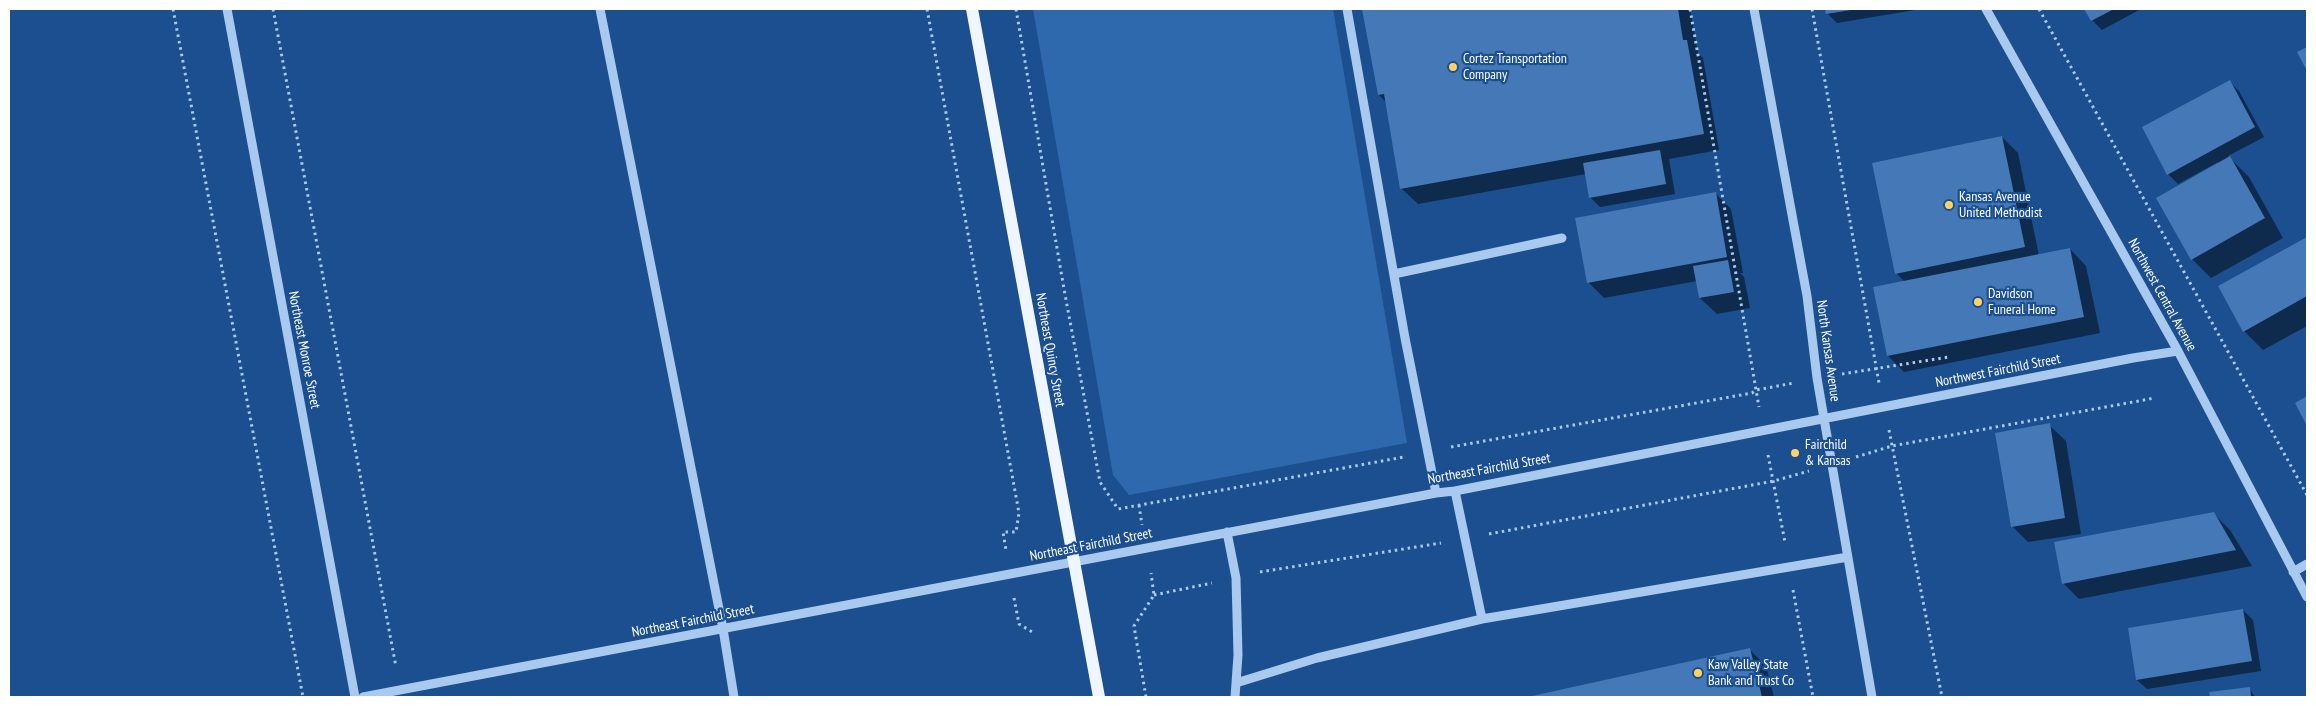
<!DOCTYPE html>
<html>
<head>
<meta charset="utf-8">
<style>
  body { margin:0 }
  #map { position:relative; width:2316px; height:706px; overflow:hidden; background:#1b4f8f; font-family:"PT Sans Narrow",sans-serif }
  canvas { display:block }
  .frame { position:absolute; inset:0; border:10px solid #fff; pointer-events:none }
</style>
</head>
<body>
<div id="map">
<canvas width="2316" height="706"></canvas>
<div class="frame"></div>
</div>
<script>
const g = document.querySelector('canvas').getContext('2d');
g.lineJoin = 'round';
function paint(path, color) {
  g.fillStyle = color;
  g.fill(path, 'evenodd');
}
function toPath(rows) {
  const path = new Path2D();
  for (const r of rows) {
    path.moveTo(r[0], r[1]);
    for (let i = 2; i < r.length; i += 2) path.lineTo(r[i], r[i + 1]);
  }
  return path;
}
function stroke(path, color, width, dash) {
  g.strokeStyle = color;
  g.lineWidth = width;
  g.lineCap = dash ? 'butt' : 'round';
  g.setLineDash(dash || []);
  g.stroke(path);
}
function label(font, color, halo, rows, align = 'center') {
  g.font = font + ' "PT Sans Narrow",sans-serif';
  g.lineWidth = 4.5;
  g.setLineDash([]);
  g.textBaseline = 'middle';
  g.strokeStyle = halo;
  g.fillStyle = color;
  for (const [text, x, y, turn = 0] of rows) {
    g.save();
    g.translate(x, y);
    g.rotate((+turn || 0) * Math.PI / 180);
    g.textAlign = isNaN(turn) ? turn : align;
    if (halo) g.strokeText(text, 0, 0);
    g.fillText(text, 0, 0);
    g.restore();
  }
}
paint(toPath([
  [1033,9,1333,9,1407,443,1129,495,1113,475]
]), '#2e69ad');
paint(toPath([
  [1364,9,1690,9,1698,53,1703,58,1719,150,1669,159,1675,194,1600,207,1590,197,1586,174,1418,204,1401,188,1386,102,1379,95],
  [1826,9,1915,9,1915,10,1837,23,1827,13],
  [2086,9,2141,9,2102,30,2092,20],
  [2229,81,2239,91,2264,137,2228,156,2249,177,2283,238,2211,278,2192,259,2219,164,2218,162,2178,184,2168,174],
  [2002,137,2018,153,2039,256,2070,249,2086,266,2100,333,1904,372,1888,356,1905,282,1897,274],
  [1715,193,1731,209,1743,273,1740,273,1744,277,1750,308,1717,314,1700,298,1697,281,1604,298,1588,282],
  [2307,238,2307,326,2263,350,2244,331,2219,286],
  [2049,425,2066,441,2081,534,2028,542,2012,526],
  [2213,513,2230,530,2252,566,2079,599,2063,583],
  [2243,610,2253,620,2261,671,2147,689,2137,680],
  [1750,650,1766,666,1774,697,1534,697],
  [2249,688,2255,697,2211,697,2211,693]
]), '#0007');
paint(toPath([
  [1362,9,1678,9,1683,40,1687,40,1704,134,1400,189,1384,94,1378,95],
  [1825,9,1850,9,1851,10,1826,14],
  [2084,9,2114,9,2091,21],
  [2307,47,2307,71,2297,52],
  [2230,80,2255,127,2167,175,2142,127],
  [2002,136,2025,247,1895,274,1872,163],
  [1660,150,1666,184,1589,198,1583,163],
  [2230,156,2265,218,2191,260,2156,198],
  [1716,192,1727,257,1587,283,1575,218],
  [2307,237,2307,296,2243,332,2218,286],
  [2070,248,2084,317,1887,356,1873,287],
  [1728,260,1734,292,1699,298,1693,266],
  [2307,396,2307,426,2295,403],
  [2050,423,2065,518,2011,527,1995,433],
  [2214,512,2236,550,2062,584,2054,542],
  [2243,609,2252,661,2136,680,2128,628],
  [1750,648,1762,697,1532,697,1532,696],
  [2250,687,2251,697,2210,697,2209,692]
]), '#4478b7');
stroke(toPath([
  [173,9,303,697],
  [273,9,396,667],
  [927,9,1019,513,1016,532,1003,532,1006,550],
  [1016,9,1064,289,1100,482,1118,509,1404,457],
  [1690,9,1759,407],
  [1812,9,1879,383],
  [2039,9,2307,495],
  [1842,374,1949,357],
  [1889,430,1942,697],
  [1451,447,1752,393,1756,390,1794,383],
  [1768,455,1785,542],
  [1856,457,1892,446,2155,398],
  [1139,505,1142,525],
  [1489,534,1774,481,1809,471],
  [1260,572,1441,543],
  [1793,590,1813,697],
  [1154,595,1212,583],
  [1014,598,1019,624,1034,633],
  [1146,697,1134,626,1154,595,1151,573]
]), '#a9c9ee', 3, [2.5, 4]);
stroke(toPath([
  [227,9,355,697],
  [600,9,723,629,734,697],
  [1347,9,1405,338,1436,493],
  [1754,9,1807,296,1817,378,1872,697],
  [1986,9,2178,351,2307,597],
  [1394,274,1562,238],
  [1455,491,1482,619],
  [1227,532,1236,578,1238,655,1235,697],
  [2293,572,2307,564],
  [1236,683,1317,658,1482,619,1848,557],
  [363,697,1436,493,1455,491,2133,358,2178,351]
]), '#a9c9ee', 9);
stroke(toPath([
  [972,9,1099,697]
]), '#f0f6ff', 12);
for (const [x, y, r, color] of [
  [1453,67,5,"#ffd166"],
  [1949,205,5,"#ffd166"],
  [1978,302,5,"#ffd166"],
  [1795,453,5,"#ffd166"],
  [1698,673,5,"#ffd166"]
]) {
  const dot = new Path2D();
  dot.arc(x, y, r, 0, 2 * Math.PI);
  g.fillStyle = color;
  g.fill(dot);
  stroke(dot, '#1b4f8f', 2);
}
label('14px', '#fff', '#1b4f8f', [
  ["Cortez Transportation",1463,59],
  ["Company",1463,75],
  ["Kansas Avenue",1959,197],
  ["United Methodist",1959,213],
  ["Davidson",1988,294],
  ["Funeral Home",1988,310],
  ["Fairchild",1805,445],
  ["& Kansas",1805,461],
  ["Kaw Valley State",1708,665],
  ["Bank and Trust Co",1708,681]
], 'left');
label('14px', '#fff', '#1b4f8f', [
  ["Northwest Central Avenue",2162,295,61],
  ["Northeast Monroe Street",304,350,79],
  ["Northeast Quincy Street",1050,350,80],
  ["North Kansas Avenue",1828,351,82],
  ["Northwest Fairchild Street",1998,371,-11],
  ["Northeast Fairchild Street",1489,469,-10],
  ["Northeast Fairchild Street",1091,545,-11],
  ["Northeast Fairchild Street",693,621,-11]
]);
</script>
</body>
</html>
